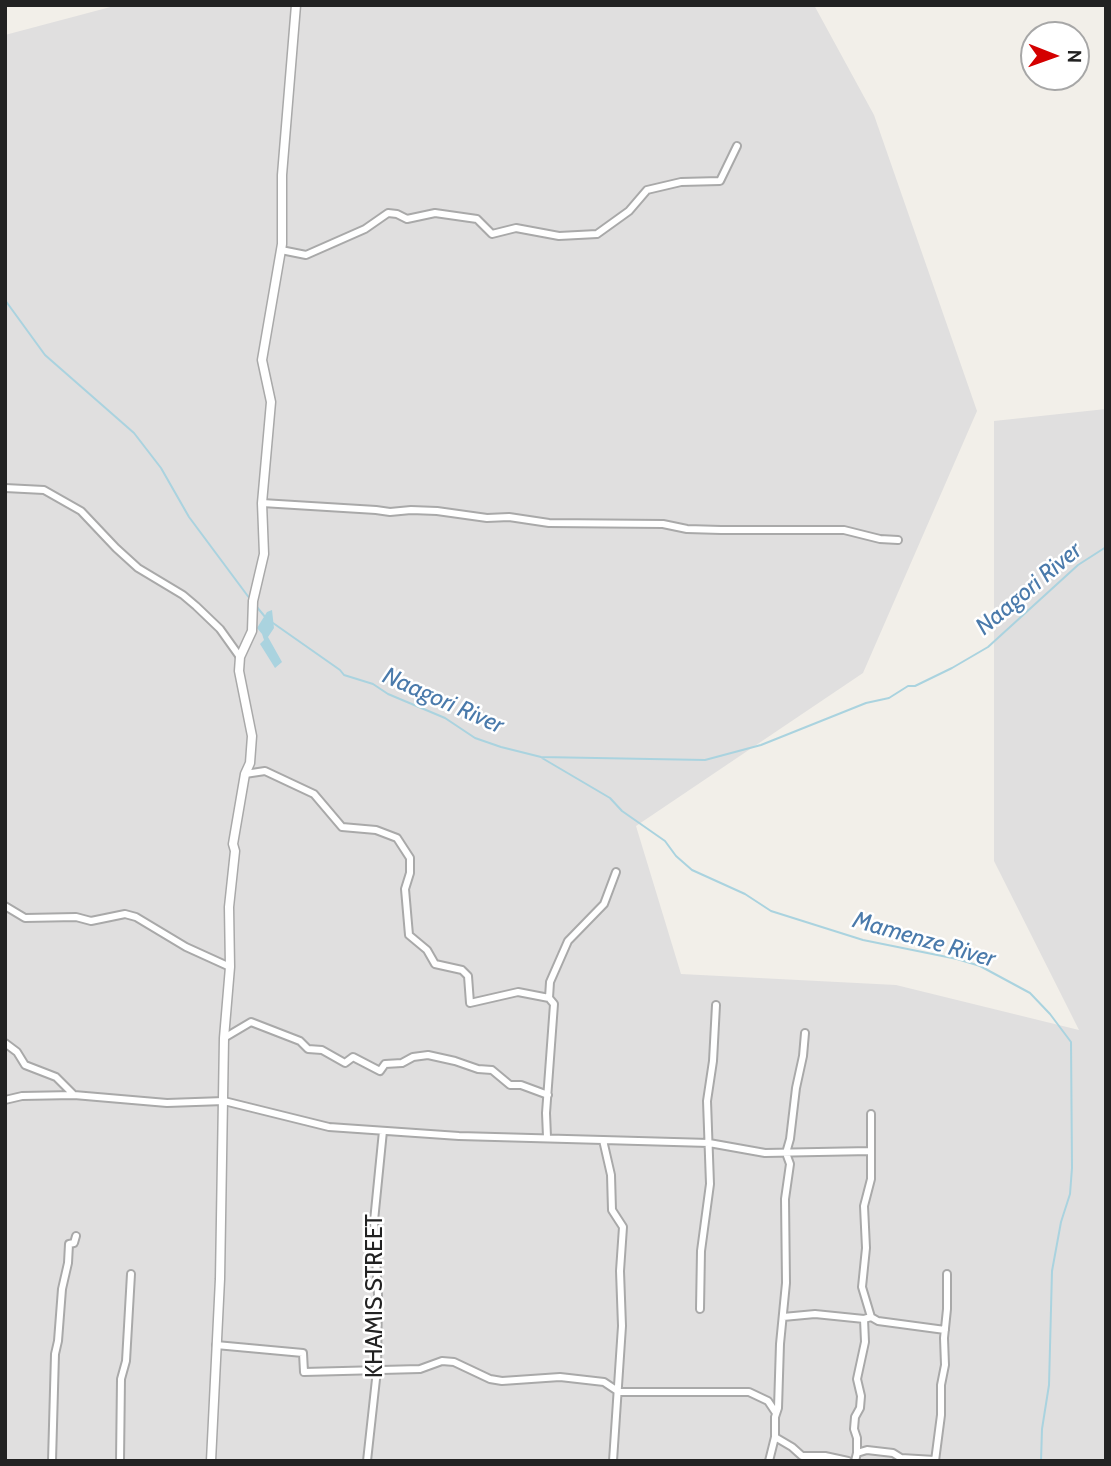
<!DOCTYPE html>
<html>
<head>
<meta charset="utf-8">
<style>
  body { margin:0 }
  #map { position:relative; width:1111px; height:1466px; overflow:hidden; background:#f2efe9; font-family:Cabin,sans-serif }
  canvas { display:block }
  .frame { position:absolute; inset:0; border:7px solid #222; pointer-events:none }
  .north { position:absolute; left:1020px; top:21px; width:70px; height:70px; box-sizing:border-box; background:#fff; border:2px solid #a7a7a7; border-radius:50%; rotate:91deg; font-size:19px; font-weight:700; line-height:28px; text-align:center; color:#222 }
  .north::after { content:''; display:block; margin:auto; width:24px; height:32px; background:#d40000; clip-path:polygon(50% 0,100% 100%,50% 72%,0 100%) }
</style>
</head>
<body>
<div id="map">
<canvas width="1111" height="1466"></canvas>
<div class="frame"></div>
<div class="north">N</div>
</div>
<script>
const g = document.querySelector('canvas').getContext('2d');
g.lineJoin = 'round';
function paint(path, color) {
  g.fillStyle = color;
  g.fill(path, 'evenodd');
}
function toPath(rows) {
  const path = new Path2D();
  for (const r of rows) {
    path.moveTo(r[0], r[1]);
    for (let i = 2; i < r.length; i += 2) path.lineTo(r[i], r[i + 1]);
  }
  return path;
}
function stroke(path, color, width, dash) {
  g.strokeStyle = color;
  g.lineWidth = width;
  g.lineCap = dash ? 'butt' : 'round';
  g.setLineDash(dash || []);
  g.stroke(path);
}
function label(font, color, halo, rows, align = 'center') {
  g.font = font + ' Cabin,sans-serif';
  g.lineWidth = 5;
  g.setLineDash([]);
  g.textBaseline = 'middle';
  g.strokeStyle = halo;
  g.fillStyle = color;
  for (const [text, x, y, turn = 0] of rows) {
    g.save();
    g.translate(x, y);
    g.rotate((+turn || 0) * Math.PI / 180);
    g.textAlign = isNaN(turn) ? turn : align;
    if (halo) g.strokeText(text, 0, 0);
    g.fillText(text, 0, 0);
    g.restore();
  }
}
paint(toPath([
  [118,5,814,5,874,115,977,411,863,673,636,826,681,974,896,985,1079,1030,994,861,994,421,1106,409,1106,1461,5,1461,5,35]
]), '#e0dfdf');
paint(toPath([
  [272,610,274,628,268,637,282,662,275,668,260,644,264,640,262,634,257,628,267,612]
]), '#aad3df');
stroke(toPath([
  [5,300,45,355,134,433,161,468,189,517,250,599],
  [256,606,266,618],
  [273,623,340,670,344,675,373,684,388,694,445,718,475,738,501,747,541,757,705,760,761,745,866,703,889,698,908,686,915,686,952,668,988,647,1078,565,1106,547],
  [542,758,610,798,622,811,665,841,676,856,692,870,745,894,771,911,863,940,957,959,980,966,1030,993,1050,1014,1071,1042,1072,1168,1070,1194,1061,1222,1052,1271,1049,1385,1042,1429,1041,1461]
]), '#aad3df', 2);
const minor = toPath([
  [281,250,306,255,365,229,388,213,397,214,407,219,435,213,477,219,492,234,516,228,559,236,597,234,629,211,647,190,681,182,720,181,737,146],
  [5,488,44,490,81,511,116,548,138,568,183,595,196,606,220,629,240,657],
  [262,503,376,510,390,512,411,510,437,511,487,518,509,517,549,523,663,524,687,529,721,530,844,530,880,539,898,540],
  [245,774,265,771,314,794,342,827,376,830,397,838,410,858,410,873,405,889,409,935,427,950,435,964,462,970,468,976,470,1003,518,992,549,998],
  [5,906,25,918,76,917,91,921,125,914,136,917,186,947,230,967],
  [224,1038,251,1022,300,1041,308,1049,322,1050,345,1063,353,1057,380,1071,385,1064,402,1063,413,1057,428,1055,455,1061,478,1069,492,1070,510,1085,521,1085,548,1095],
  [5,1043,17,1052,25,1065,56,1077,74,1095],
  [5,1100,22,1096,74,1095,167,1103,224,1101,329,1127,459,1136,603,1140,611,1175,612,1210,623,1227,620,1271,622,1326,613,1461],
  [547,1137,546,1113,554,1004,549,998,550,982,568,941,604,904,616,872],
  [603,1140,709,1143,765,1153,871,1151],
  [700,1309,701,1251,710,1184,707,1101,713,1061,716,1005],
  [783,1317,815,1314,864,1319],
  [871,1317,862,1287,866,1248,864,1206,871,1179,871,1114],
  [216,1345,303,1353,304,1372,420,1369,442,1361,454,1362,490,1379,502,1381,560,1377,604,1382,619,1392,749,1392,768,1401,776,1413],
  [775,1437,792,1447,802,1456,825,1456,848,1461],
  [857,1453,857,1438,854,1429,855,1417,860,1408,861,1396,857,1379,865,1342,864,1319,871,1317,878,1321,945,1330],
  [52,1461,55,1354,58,1341,62,1289,68,1263,69,1244,74,1243,76,1236],
  [120,1461,121,1379,126,1361,131,1274],
  [367,1461,377,1370,378,1295,374,1221,383,1131],
  [769,1461,775,1437,775,1417,778,1408,780,1344,786,1283,785,1199,790,1164,786,1153,790,1139,796,1088,803,1056,805,1033],
  [855,1461,857,1453,867,1450,893,1453,901,1458,935,1460],
  [935,1461,941,1415,941,1385,945,1365,944,1338,947,1309,947,1274]
]);
const tertiary = toPath([
  [211,1461,220,1279,224,1038,230,967,229,907,235,851,233,844,245,774,250,763,252,736,239,671,240,657,252,631,253,601,264,554,262,503,271,402,262,360,282,244,282,175,296,5]
]);
stroke(minor, '#a9a9a9', 10);
stroke(tertiary, '#a9a9a9', 11);
stroke(minor, '#fff', 6);
stroke(tertiary, '#fff', 8);
label('23px', '#222', '#fff', [
  ["KHAMIS STREET",375,1296,-90]
]);
label('italic 24px', '#4a7aab', '#fff', [
  ["Naagori River",1029,589,-40],
  ["Naagori River",443,701,24],
  ["Mamenze River",924,940,16]
]);
</script>
</body>
</html>
